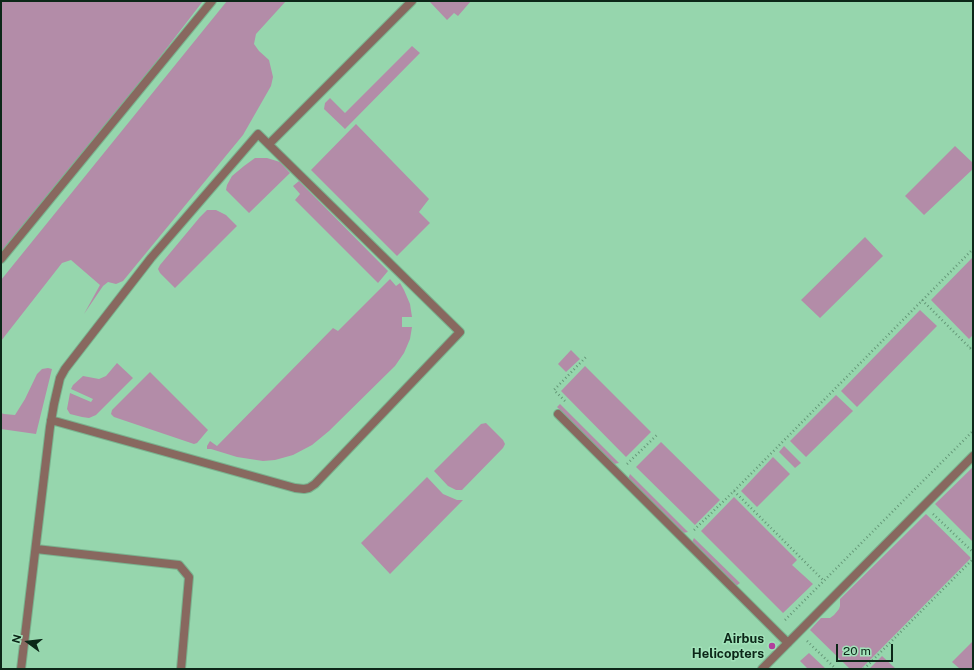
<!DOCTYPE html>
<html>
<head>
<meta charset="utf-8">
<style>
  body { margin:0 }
  #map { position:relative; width:974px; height:670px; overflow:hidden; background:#96d6ad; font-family:"Public Sans",sans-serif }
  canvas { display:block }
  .frame { position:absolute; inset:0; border:2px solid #0c2718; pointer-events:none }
  .north { position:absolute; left:8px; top:622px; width:40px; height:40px; -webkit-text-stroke:3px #a2e3ba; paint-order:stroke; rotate:285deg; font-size:11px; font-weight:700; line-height:16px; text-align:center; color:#0c2718 }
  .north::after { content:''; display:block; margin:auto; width:14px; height:18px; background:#0c2718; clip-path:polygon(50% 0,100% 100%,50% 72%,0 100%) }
  .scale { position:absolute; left:836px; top:644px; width:57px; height:18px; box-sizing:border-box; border:2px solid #0c2718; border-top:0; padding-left:5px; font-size:12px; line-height:14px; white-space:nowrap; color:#0c2718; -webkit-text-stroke:3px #a2e3ba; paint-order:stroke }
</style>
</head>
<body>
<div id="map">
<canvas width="974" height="670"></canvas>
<div class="frame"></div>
<div class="north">N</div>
<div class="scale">20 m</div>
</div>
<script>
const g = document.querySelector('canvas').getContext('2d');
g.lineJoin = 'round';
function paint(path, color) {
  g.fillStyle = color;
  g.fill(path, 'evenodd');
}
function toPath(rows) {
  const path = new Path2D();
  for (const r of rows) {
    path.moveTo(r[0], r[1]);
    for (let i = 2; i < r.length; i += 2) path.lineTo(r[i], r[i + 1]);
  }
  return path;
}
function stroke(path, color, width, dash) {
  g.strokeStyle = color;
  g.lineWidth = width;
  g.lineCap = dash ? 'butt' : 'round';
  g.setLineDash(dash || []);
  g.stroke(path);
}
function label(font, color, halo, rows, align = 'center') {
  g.font = font + ' "Public Sans",sans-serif';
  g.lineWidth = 3;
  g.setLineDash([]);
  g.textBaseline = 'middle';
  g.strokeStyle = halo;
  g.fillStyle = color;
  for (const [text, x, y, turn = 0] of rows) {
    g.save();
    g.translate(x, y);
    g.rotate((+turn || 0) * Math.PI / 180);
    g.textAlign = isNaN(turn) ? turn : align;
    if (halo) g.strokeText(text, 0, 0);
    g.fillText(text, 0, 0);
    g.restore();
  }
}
paint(toPath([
  [1,1,203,1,1,264],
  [227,1,286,1,256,34,254,44,259,51,269,60,273,77,271,86,243,135,123,281,116,284,108,282,103,286,84,314,100,285,71,260,62,263,1,341,1,280],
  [431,1,471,1,458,16,454,13,447,20,430,2],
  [412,46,420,53,345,129,324,109,325,103,330,98,345,113],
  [356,124,429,199,419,212,430,223,397,256,311,170],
  [955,146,973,163,973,169,924,215,905,196],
  [255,158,267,158,280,162,290,173,249,213,226,190,227,185,232,176,244,166],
  [299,181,388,271,378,283,295,200,300,194,293,186],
  [207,210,216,210,226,215,237,226,175,288,160,273,158,269,160,265,200,217],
  [865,237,883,256,820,318,801,300],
  [973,257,973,335,969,339,931,300],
  [390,279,396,286,400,283,404,290,410,304,412,317,402,317,402,327,412,327,410,339,404,353,395,366,329,431,312,445,293,455,275,460,263,461,237,457,211,449,207,449,207,446,210,441,217,446,333,328,338,331],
  [920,310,937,326,857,407,841,391],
  [571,350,580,359,566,372,558,364],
  [117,363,133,378,96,415,89,418,82,417,70,414,67,409,70,393,91,402,93,399,71,389,73,385,83,376,99,379,106,376],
  [585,366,651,432,626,457,561,391],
  [48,368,52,369,36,434,1,429,1,413,4,414,15,415,25,399,37,374,42,369],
  [150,372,208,430,197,443,194,444,114,417,111,414,112,410],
  [836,395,853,411,806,457,790,441],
  [560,404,619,463,614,464,557,407],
  [486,423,503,440,505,444,503,448,462,490,456,490,448,486,434,471,481,424],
  [661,442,720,500,695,525,636,467],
  [784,446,801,463,795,468,779,452],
  [773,457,790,474,757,507,741,491],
  [973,467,973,542,935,504],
  [630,474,688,532,683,533,628,479],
  [427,477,443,494,457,500,463,500,390,574,361,543],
  [734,497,797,560,792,565,813,584,783,613,701,531],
  [926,514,971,558,861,669,850,669,810,630,821,618,830,618,834,615,839,609,840,606,840,599],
  [694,538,740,583,736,586,692,542],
  [973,641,973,669,960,669,952,662],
  [809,653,826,669,808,669,800,661],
  [882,656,896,669,869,669]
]), '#b38ca8');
const service = toPath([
  [269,144,412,1],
  [1,259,212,1],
  [558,414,788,643],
  [36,549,179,565,189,577,181,669],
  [21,669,50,427,54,404,60,378,65,369,151,258,258,134,460,332,315,484,309,488,304,489,295,488,51,420],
  [762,669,973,456]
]);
stroke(service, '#7ab38f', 10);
stroke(toPath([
  [922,300,973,351],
  [970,348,973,345],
  [565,401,554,390,586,357],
  [627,464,658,434],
  [734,491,824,581],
  [933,514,973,552],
  [694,530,734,491,973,249],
  [785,620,912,492,973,431],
  [807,641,836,669],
  [864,669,973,559]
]), '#659878', 2.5, [1, 3]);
stroke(service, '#88685f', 8);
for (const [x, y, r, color] of [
  [772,646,4,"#b1409c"]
]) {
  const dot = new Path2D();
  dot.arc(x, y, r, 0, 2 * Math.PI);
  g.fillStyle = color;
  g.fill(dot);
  stroke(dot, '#a2e3ba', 1.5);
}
label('bold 13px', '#0c2718', '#a2e3ba', [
  ["Airbus",764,639],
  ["Helicopters",764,654]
], 'right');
</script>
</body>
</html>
